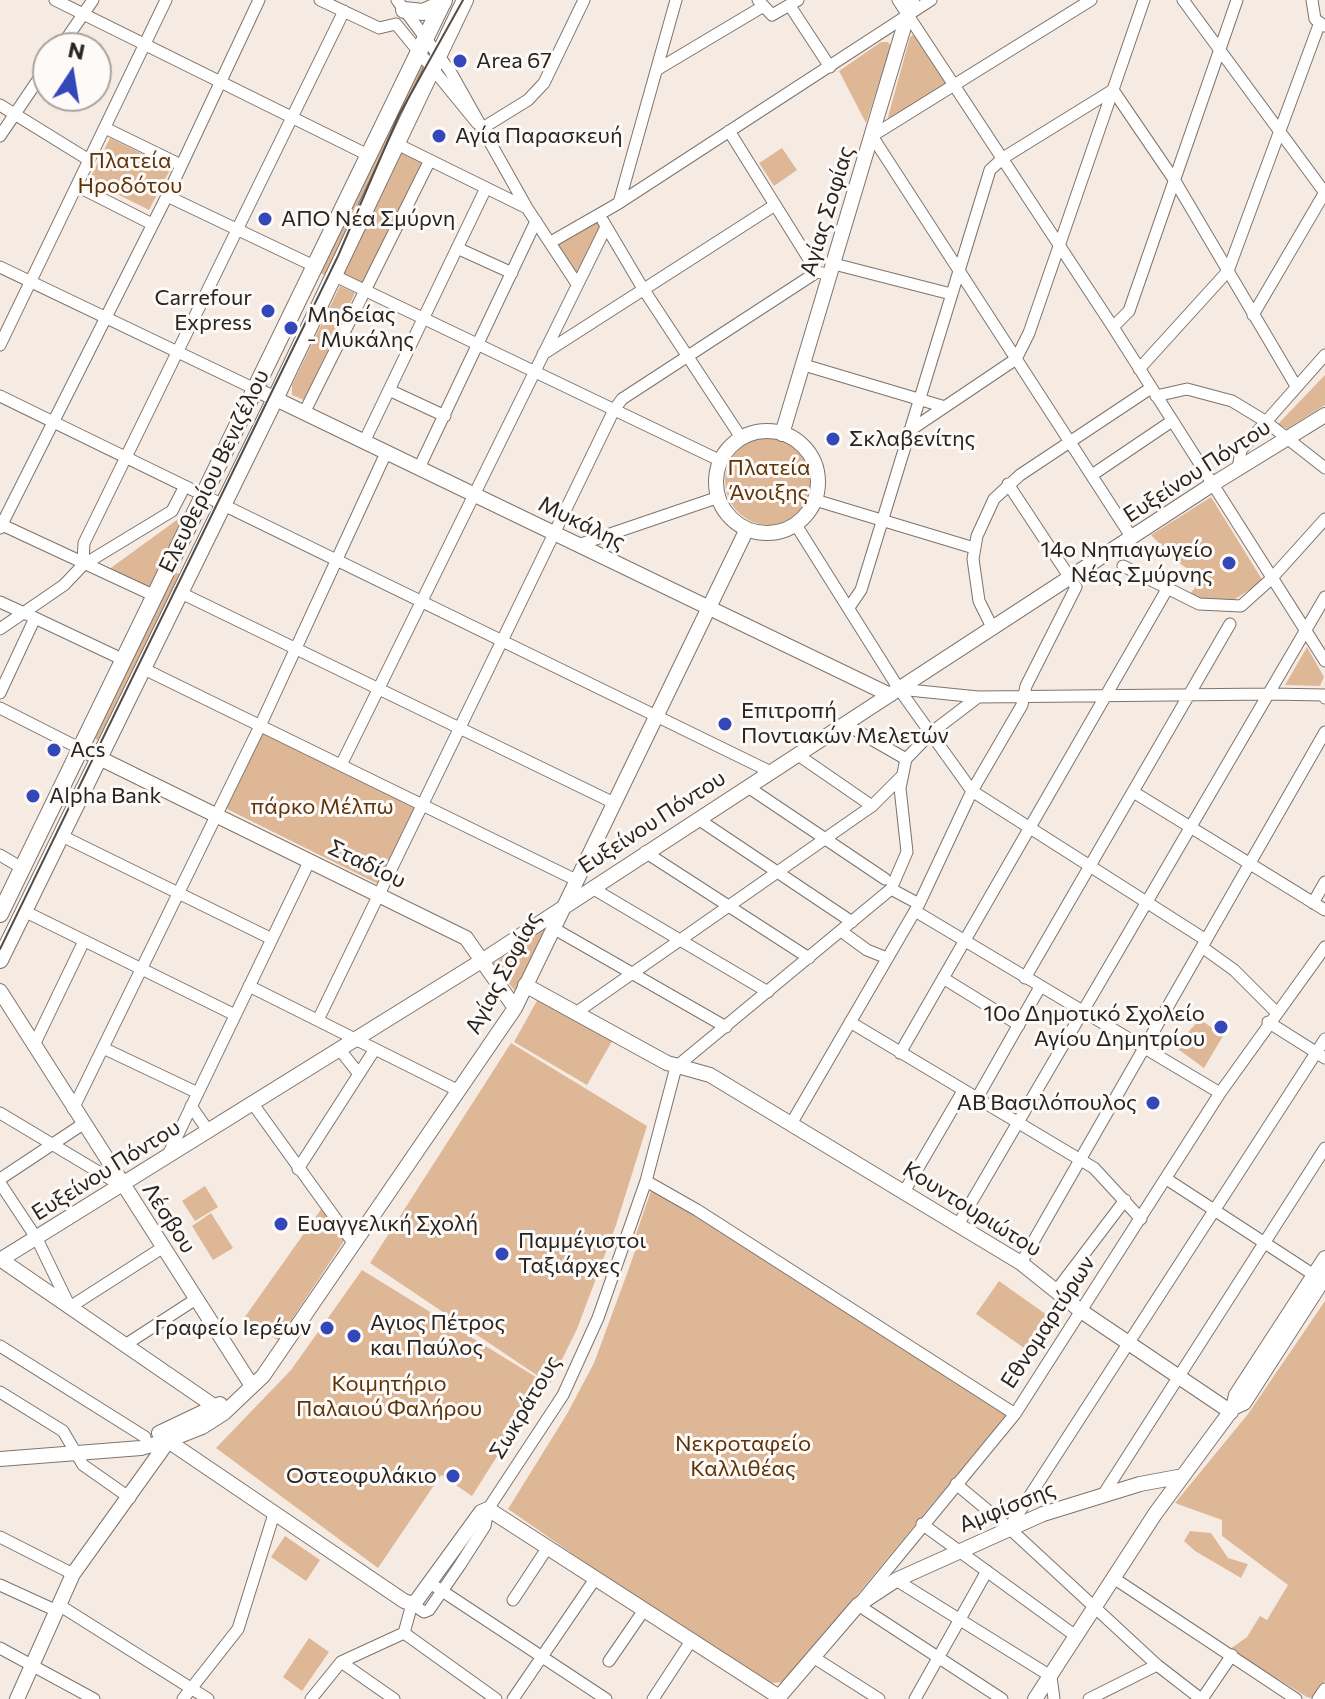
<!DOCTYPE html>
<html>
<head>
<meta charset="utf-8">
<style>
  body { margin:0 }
  #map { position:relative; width:1325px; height:1699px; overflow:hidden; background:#f6ebe3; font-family:Commissioner,sans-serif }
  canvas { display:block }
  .north { position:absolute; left:32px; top:32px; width:80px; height:80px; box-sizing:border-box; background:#fefaf7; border:2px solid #a8a4a1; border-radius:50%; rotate:12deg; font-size:22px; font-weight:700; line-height:32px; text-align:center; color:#282421 }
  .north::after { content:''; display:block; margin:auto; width:28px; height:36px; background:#3447b9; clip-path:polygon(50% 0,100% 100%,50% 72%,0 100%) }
</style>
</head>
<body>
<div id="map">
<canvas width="1325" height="1699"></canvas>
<div class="north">N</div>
</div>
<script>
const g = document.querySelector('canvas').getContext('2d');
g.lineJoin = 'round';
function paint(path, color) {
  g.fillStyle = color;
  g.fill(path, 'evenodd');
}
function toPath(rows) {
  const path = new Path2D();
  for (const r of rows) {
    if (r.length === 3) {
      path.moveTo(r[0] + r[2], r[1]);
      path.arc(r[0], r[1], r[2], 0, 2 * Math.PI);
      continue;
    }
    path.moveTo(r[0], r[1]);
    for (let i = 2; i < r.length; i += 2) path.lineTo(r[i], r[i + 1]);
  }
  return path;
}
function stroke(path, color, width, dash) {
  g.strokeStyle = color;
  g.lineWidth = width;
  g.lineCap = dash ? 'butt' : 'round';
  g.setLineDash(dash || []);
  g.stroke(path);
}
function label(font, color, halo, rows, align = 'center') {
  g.font = font + ' Commissioner,sans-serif';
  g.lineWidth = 6;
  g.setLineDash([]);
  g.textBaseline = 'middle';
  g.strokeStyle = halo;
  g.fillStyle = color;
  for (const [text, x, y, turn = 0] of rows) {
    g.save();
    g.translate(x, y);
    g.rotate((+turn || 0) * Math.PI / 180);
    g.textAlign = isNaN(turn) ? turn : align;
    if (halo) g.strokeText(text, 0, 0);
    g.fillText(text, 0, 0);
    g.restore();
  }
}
paint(toPath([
  [913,35,921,37,948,82,891,120,888,117,910,37],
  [881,42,888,42,891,47,866,123,839,71],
  [417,57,427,68,381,157,329,277,314,270],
  [110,138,171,168,149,210,89,180],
  [396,147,423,162,363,284,338,274],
  [782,148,797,170,774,186,759,163],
  [599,214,606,227,577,284,551,242],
  [340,286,355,293,304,400,292,395,292,385],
  [1325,375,1325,405,1287,429,1278,424],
  [769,481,44],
  [1211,497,1263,581,1229,603,1204,600,1190,594,1202,579,1175,560,1151,535],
  [185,514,188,515,152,590,108,570],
  [170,570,184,576,102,744,90,734],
  [1307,647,1324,677,1320,686,1285,685],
  [264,730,419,806,380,885,225,808],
  [550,922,515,991,493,964],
  [539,997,615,1036,587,1085,514,1042],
  [1200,1019,1223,1036,1204,1068,1175,1047],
  [511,1043,647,1126,616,1225,577,1329,550,1384,370,1263],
  [205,1186,218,1207,195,1221,182,1201],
  [652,1188,1006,1415,785,1682,771,1683,636,1598,508,1509,567,1414,594,1363,628,1271,636,1248,632,1246],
  [322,1208,346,1238,278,1340,242,1321],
  [211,1213,233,1248,213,1260,192,1226],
  [362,1270,544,1382,472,1496,441,1475,378,1568,216,1448,291,1370],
  [999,1281,1054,1320,1031,1353,976,1314],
  [1325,1301,1325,1681,1312,1698,1307,1697,1230,1649,1247,1637,1260,1616,1267,1620,1288,1585,1222,1536,1222,1520,1175,1503,1248,1414],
  [1190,1531,1211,1533,1228,1558,1248,1564,1241,1578,1195,1551,1184,1541],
  [285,1536,320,1560,306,1581,271,1557],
  [309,1638,329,1652,302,1691,283,1677]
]), '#deb797');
const minor = toPath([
  [55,0,368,155],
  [320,0,379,28,396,24],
  [397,0,450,71,527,208,577,284],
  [758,0,772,15,798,0],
  [898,0,1113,327,1325,661],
  [1091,0,872,136,1132,538],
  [1183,0,1325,193],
  [1312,0,1315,19,1324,26],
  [790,6,830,67],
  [396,24,477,123],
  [60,48,93,0],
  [658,69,762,7],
  [0,105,89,160],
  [105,128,181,165],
  [481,129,528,100,544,83,584,0],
  [729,131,817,272,822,273],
  [0,136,48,65],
  [395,143,527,208],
  [77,186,152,224],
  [167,196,314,266],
  [619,203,676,0],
  [603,221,642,287,742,439],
  [551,242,619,203,931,0],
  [457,248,512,273],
  [834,264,951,294],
  [0,267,255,389],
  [333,275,721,461],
  [1253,315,1325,192],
  [1113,327,1129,311,1237,0],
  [0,345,166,0],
  [543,354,775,205],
  [804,365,945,407],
  [1139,369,1228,271,1319,25],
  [389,390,445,416],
  [0,396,771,772],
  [1156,396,1187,389,1232,401,1265,421,1325,468],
  [304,413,430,160],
  [909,431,1016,359,1029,333,1144,0],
  [364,442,486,188],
  [419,468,536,221],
  [1238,469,1241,450,1325,355],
  [1092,475,1172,421],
  [815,500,974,548],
  [0,524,155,596],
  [796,525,899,689,972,791,1206,940],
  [0,528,167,196,259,0],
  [578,545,719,497],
  [83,565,84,543,344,11],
  [1123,566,1199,604,1241,606,1271,579,1325,519],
  [179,592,614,803],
  [0,602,35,618,0,693],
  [850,606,861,590,990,170,1003,158,1113,90,1175,181,1296,386],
  [35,618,124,660],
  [0,629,64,585,83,565,172,511,185,486],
  [993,629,979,601,973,559,977,536,994,499,1020,475,1151,388],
  [142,668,576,880],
  [899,689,978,697,1270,694,1324,695,1325,698],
  [0,708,81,749],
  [845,724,906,759],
  [798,755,872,806],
  [341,765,606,227],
  [748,787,885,879],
  [1135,793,1325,910],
  [698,819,852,922],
  [62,836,272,939],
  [645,852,809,958],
  [0,855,22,868],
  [592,888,768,992],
  [891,889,919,904],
  [1313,903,1325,882],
  [24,911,235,1015],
  [915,911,1220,1093],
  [553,928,726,1027],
  [841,931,867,950,887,958],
  [1202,947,1234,970,1276,1012],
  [943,978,1019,1025],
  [1025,978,1230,624],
  [249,986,459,1091],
  [577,1012,872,806,901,777],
  [318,1020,614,410,622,399,817,272],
  [850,1022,1094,1168,1141,1219],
  [1268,1022,1325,1058],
  [34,1045,84,941],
  [103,1048,198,1093],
  [340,1050,359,1074],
  [900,1053,1166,591],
  [976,1100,1040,987],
  [253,1104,354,1244],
  [191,1106,209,1132],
  [73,1109,260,726,386,453],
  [0,1113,122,1186],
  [791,1124,919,904,972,791,1022,705,1026,686,1076,587,1008,484],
  [168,1155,310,860],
  [298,1169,375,1049],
  [0,1179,83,1124],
  [1168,1180,1314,1275],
  [646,1181,697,1210,1015,1414],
  [0,1183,37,1239,70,1307,162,1248],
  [904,1192,963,1091],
  [958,1225,1325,597],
  [1021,1263,1325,732],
  [1056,1291,1125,1200],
  [125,1345,196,1299],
  [0,1346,145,1437],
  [0,1392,63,1431,83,1465,130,1498],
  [956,1484,1009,1528,1157,1665,1201,1699],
  [1103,1495,1325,1148],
  [922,1524,1077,1637],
  [1009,1528,1325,1039],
  [0,1537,73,1574],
  [1115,1579,1296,1699],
  [896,1580,1044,1672,1051,1677,1054,1699],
  [430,1583,606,1699],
  [0,1585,57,1611],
  [513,1600,548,1547],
  [59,1605,208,1699],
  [404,1633,496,1699],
  [0,1648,94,1699],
  [813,1657,879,1699],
  [609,1661,644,1610],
  [341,1662,394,1699],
  [183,1699,238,1629,274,1514],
  [311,1699,341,1662,404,1633,412,1604,424,1612,429,1610,460,1565,485,1526,488,1509,563,1395,598,1318,646,1181,676,1067,891,889,907,852,900,788,906,759,932,732,978,697],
  [513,1699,595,1579],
  [653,1699,691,1641],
  [915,1699,987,1571],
  [1002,1699,858,1605,1015,1414,1220,1093,1325,947],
  [1089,1699,1157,1665],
  [1202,1699,1232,1655],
  [1318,1699,1325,1689]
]);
const tertiary = toPath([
  [255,389,890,695],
  [767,482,51],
  [782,434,912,0],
  [81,749,466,938,515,1008],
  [525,985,667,1063,710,1075,958,1225,1021,1263,1081,1311,1231,1412],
  [0,991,252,1386],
  [0,1259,214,1406],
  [0,1260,483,960,1213,484,1325,415],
  [1233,1408,1244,1403,1325,1277],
  [165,1431,174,1445,404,1601,412,1604,417,1600,481,1512,488,1509,779,1697,858,1605,896,1580,1043,1514,1140,1484,1183,1476],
  [159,1433,220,1404],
  [0,1459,141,1448,169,1440,202,1427,224,1413,263,1376,515,1008,747,529],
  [17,1699,73,1574,169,1440],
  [1035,1699,1155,1514,1233,1408,1236,1395,1325,1258]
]);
const secondary = toPath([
  [404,10,423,12,443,3],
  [0,914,444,0],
  [0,960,275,399,465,0]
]);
stroke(minor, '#7d746d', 13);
stroke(tertiary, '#7d746d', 16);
stroke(secondary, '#7d746d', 18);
stroke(minor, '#fff', 11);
stroke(tertiary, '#fff', 14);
stroke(secondary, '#fff', 16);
stroke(toPath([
  [0,949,338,256,399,115,463,0]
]), '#534d49', 2);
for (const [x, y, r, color] of [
  [460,61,8,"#3447b9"],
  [439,136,8,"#3447b9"],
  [265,219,8,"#3447b9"],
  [268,311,8,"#3447b9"],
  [291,328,8,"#3447b9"],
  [833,439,8,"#3447b9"],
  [1229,563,8,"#3447b9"],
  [725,724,8,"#3447b9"],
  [54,750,8,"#3447b9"],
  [33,796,8,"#3447b9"],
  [1221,1027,8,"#3447b9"],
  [1153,1103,8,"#3447b9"],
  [281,1224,8,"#3447b9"],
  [502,1254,8,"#3447b9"],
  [327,1328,8,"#3447b9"],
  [354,1336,8,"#3447b9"],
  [453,1476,8,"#3447b9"]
]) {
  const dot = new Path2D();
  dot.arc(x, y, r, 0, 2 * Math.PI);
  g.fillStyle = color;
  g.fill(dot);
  stroke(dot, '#fefaf7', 3);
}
label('22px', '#282421', '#fefaf7', [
  ["Area 67",476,61],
  ["Αγία Παρασκευή",455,136],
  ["ΑΠΟ Νέα Σμύρνη",281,219],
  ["Carrefour",252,298,"right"],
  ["Express",252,323,"right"],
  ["Μηδείας",307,315],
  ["- Μυκάλης",307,340],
  ["Σκλαβενίτης",849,439],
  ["14ο Νηπιαγωγείο",1213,550,"right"],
  ["Νέας Σμύρνης",1213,575,"right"],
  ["Επιτροπή",741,711],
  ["Ποντιακών Μελετών",741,736],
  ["Acs",70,750],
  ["Alpha Bank",49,796],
  ["10ο Δημοτικό Σχολείο",1205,1014,"right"],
  ["Αγίου Δημητρίου",1205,1039,"right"],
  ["ΑΒ Βασιλόπουλος",1137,1103,"right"],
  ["Ευαγγελική Σχολή",297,1224],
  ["Παμμέγιστοι",518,1241],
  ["Ταξιάρχες",518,1266],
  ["Αγιος Πέτρος",370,1323],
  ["και Παύλος",370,1348],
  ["Γραφείο Ιερέων",311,1328,"right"],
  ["Οστεοφυλάκιο",437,1476,"right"]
], 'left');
label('22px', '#5e340a', '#fefaf7', [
  ["Πλατεία",130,161],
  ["Ηροδότου",130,186],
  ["Πλατεία",769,468],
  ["Άνοιξης",769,493],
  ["πάρκο Μέλπω",322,807],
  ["Κοιμητήριο",389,1384],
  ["Παλαιού Φαλήρου",389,1409],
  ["Νεκροταφείο",743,1444],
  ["Καλλιθέας",743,1469]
]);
label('22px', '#282421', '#fefaf7', [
  ["Αγίας Σοφίας",827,211,-73],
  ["Ελευθερίου Βενιζέλου",214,471,-64],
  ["Ευξείνου Πόντου",1197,471,-33],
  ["Μυκάλης",582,523,26],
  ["Ευξείνου Πόντου",652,822,-33],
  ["Σταδίου",367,864,26],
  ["Αγίας Σοφίας",503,973,-62],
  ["Ευξείνου Πόντου",106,1170,-32],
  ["Κουντουριώτου",972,1209,32],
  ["Λέσβου",169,1218,57],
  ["Εθνομαρτύρων",1048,1322,-57],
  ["Σωκράτους",525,1407,-59],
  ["Αμφίσσης",1007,1507,-22]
]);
</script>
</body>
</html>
